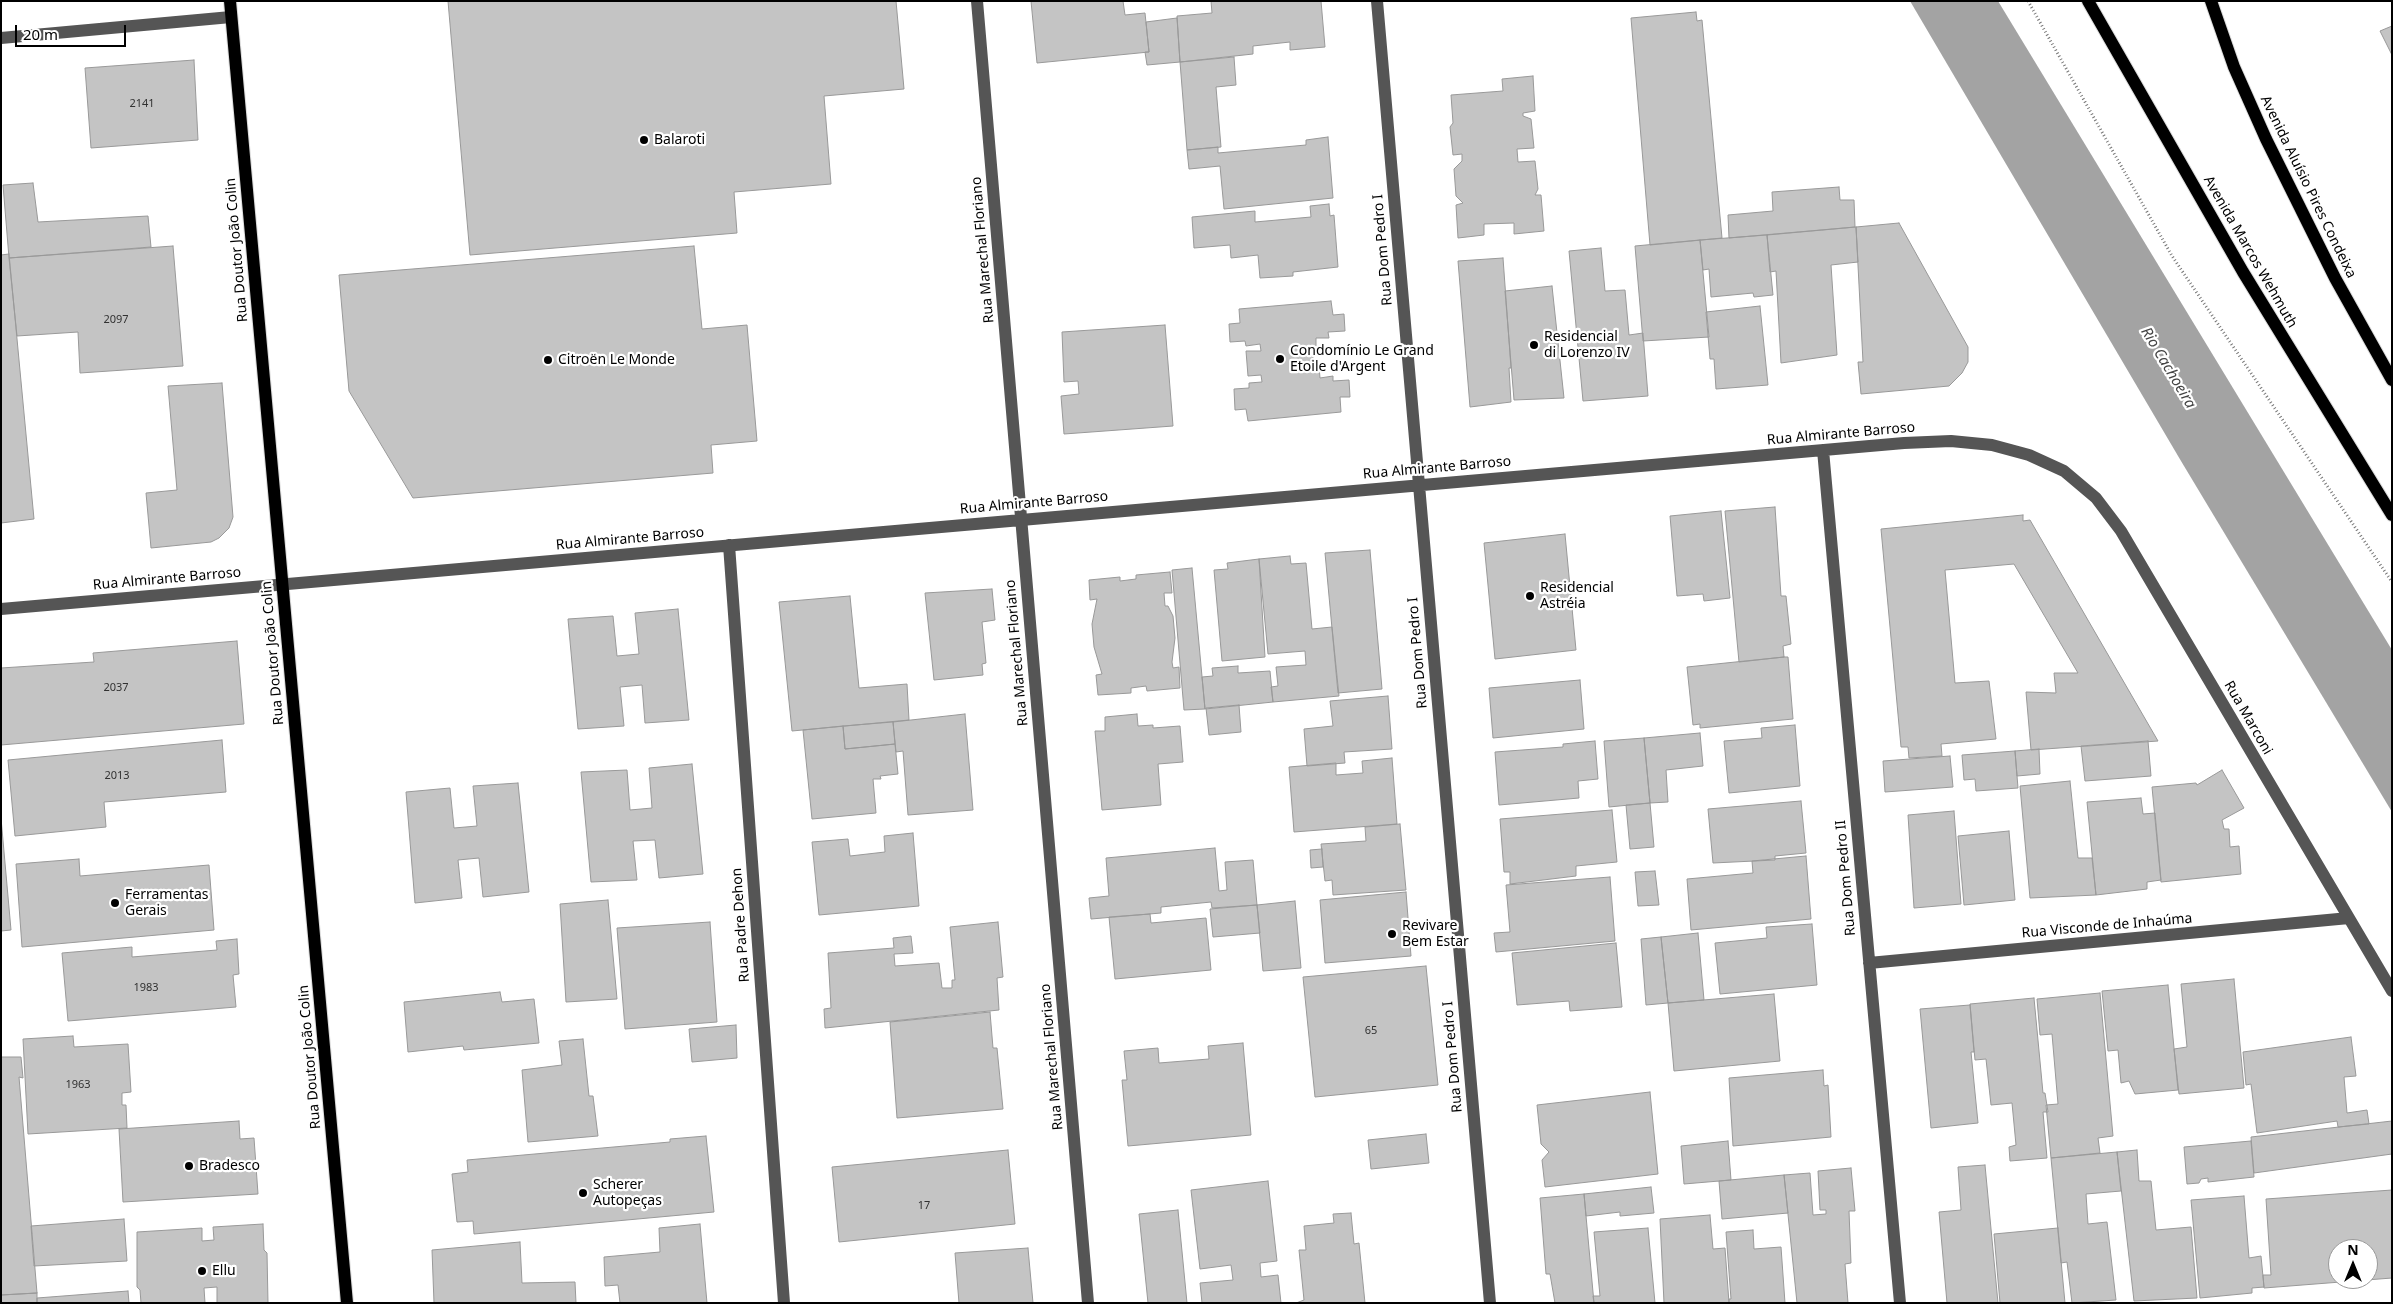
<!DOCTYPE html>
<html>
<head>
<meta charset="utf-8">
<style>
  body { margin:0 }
  #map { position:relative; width:2393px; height:1304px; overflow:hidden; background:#fff; font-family:"Noto Sans",sans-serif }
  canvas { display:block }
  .frame { position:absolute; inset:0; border:2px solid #000; pointer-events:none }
  .north { position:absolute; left:2328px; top:1239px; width:50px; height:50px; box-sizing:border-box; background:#fff; border:1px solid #999; border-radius:50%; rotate:0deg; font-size:14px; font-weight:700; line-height:20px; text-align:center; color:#000 }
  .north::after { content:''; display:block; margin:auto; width:18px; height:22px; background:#000; clip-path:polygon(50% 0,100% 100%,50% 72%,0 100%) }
  .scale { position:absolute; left:15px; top:25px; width:111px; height:22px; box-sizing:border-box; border:2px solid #000; border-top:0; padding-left:6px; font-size:15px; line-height:18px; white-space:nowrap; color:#000; -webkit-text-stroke:4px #fff; paint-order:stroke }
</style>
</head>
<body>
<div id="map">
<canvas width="2393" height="1304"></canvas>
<div class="frame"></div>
<div class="north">N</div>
<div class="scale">20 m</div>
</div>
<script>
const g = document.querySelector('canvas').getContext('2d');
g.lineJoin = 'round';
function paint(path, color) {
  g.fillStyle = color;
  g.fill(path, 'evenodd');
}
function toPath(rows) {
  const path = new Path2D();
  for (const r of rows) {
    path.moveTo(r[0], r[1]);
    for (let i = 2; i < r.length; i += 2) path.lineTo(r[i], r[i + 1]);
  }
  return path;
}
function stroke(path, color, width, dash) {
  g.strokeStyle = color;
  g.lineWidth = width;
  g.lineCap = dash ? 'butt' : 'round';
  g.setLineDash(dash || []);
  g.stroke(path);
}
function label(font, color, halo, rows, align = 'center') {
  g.font = font + ' "Noto Sans",sans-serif';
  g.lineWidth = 4.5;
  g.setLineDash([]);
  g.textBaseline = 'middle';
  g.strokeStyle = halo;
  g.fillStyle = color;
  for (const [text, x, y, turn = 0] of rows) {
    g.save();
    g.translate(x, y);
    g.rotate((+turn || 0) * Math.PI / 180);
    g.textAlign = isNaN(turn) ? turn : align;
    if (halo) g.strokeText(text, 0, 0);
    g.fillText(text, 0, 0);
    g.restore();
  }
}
paint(toPath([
  [1910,1,1998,1,2392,650,2392,812,2181,461]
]), '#a3a3a3');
const building = toPath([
  [448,1,896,1,904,89,824,96,831,184,734,192,737,233,470,255,448,1],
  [1031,1,1123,1,1125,15,1145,13,1149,52,1037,63,1031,1],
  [1211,1,1321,1,1325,47,1290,50,1290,42,1253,46,1253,54,1180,62,1177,16,1212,13,1211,1],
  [1696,12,1697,21,1702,20,1722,238,1650,245,1631,18,1696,12],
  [1177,18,1180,62,1147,65,1145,52,1149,52,1146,22,1177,18],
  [2392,26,2392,55,2380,31,2392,26],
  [1234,57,1236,85,1216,87,1221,147,1187,150,1180,62,1234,57],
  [194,60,198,140,91,148,85,68,194,60],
  [1533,76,1535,111,1523,113,1523,116,1531,119,1534,148,1517,149,1518,162,1535,161,1538,189,1535,195,1541,195,1544,231,1514,234,1514,223,1484,224,1484,235,1458,238,1456,205,1463,203,1456,196,1454,169,1462,161,1462,154,1453,155,1450,127,1453,123,1451,95,1503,91,1502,79,1533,76],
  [1328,137,1333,198,1224,209,1220,166,1189,169,1187,150,1218,147,1218,153,1306,145,1306,140,1328,137],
  [33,183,38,222,148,216,151,247,9,258,3,185,33,183],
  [1839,187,1840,200,1854,200,1855,227,1729,238,1728,215,1773,211,1772,192,1839,187],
  [1329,204,1330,216,1334,215,1338,267,1293,272,1293,276,1260,278,1258,255,1231,258,1230,245,1194,248,1192,217,1255,211,1255,222,1311,217,1310,206,1329,204],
  [1899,223,1968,347,1968,362,1962,373,1949,386,1861,394,1858,362,1863,362,1856,227,1899,223],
  [1856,227,1858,262,1831,265,1837,355,1781,363,1776,271,1770,272,1767,235,1856,227],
  [1767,235,1773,295,1754,297,1753,293,1711,297,1709,269,1703,270,1700,240,1767,235],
  [1700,240,1709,337,1643,341,1635,246,1700,240],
  [173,246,183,366,80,373,78,332,17,336,9,258,173,246],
  [694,246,702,329,747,325,757,441,711,445,713,473,413,498,349,391,339,275,694,246],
  [1601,248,1605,291,1625,290,1629,335,1643,333,1648,396,1583,401,1569,251,1601,248],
  [9,254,34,519,1,523,1,255,9,254],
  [1503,258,1511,368,1509,368,1511,402,1470,407,1458,261,1503,258],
  [1552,286,1564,398,1514,400,1505,291,1552,286],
  [1331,301,1333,315,1344,314,1345,331,1328,332,1329,338,1316,338,1316,351,1313,351,1313,366,1319,366,1320,378,1333,376,1333,381,1349,380,1350,397,1340,397,1341,412,1248,421,1246,409,1235,410,1234,389,1249,388,1249,383,1262,382,1261,375,1248,376,1246,351,1261,351,1260,344,1246,346,1245,341,1230,342,1229,324,1240,323,1239,309,1331,301],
  [1760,306,1768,385,1716,389,1714,359,1710,359,1706,312,1760,306],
  [1165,325,1173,426,1064,434,1061,396,1079,394,1078,381,1064,382,1062,332,1165,325],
  [222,383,233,517,229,528,219,538,211,542,151,548,146,493,177,490,168,386,222,383],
  [1775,507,1781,596,1786,596,1791,644,1783,646,1784,657,1739,662,1725,511,1775,507],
  [1721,511,1730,598,1704,601,1703,594,1677,596,1670,516,1721,511],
  [2023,515,2023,521,2030,520,2158,741,2031,750,2026,692,2056,693,2054,673,2078,673,2014,564,1945,570,1955,683,1989,681,1996,739,1941,744,1942,756,1909,758,1908,747,1901,747,1881,529,2023,515],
  [1565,534,1576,650,1495,659,1484,543,1565,534],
  [1370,550,1382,689,1338,693,1325,553,1370,550],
  [1290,556,1291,564,1306,563,1312,629,1332,627,1339,696,1273,702,1271,687,1278,686,1276,667,1306,665,1305,651,1268,654,1259,559,1290,556],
  [1259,559,1265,657,1222,661,1214,570,1228,569,1227,563,1259,559],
  [1192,568,1205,709,1184,710,1172,570,1192,568],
  [1170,572,1172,593,1164,593,1165,606,1168,606,1173,616,1175,638,1172,662,1173,668,1179,667,1180,688,1147,691,1146,686,1131,688,1131,693,1098,695,1096,675,1102,674,1094,647,1092,624,1097,599,1090,600,1089,580,1120,577,1120,581,1136,579,1136,575,1170,572],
  [992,589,995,620,982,622,986,663,982,664,983,675,934,680,925,593,992,589],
  [850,596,859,688,907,684,909,720,792,731,779,602,850,596],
  [678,609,689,720,645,723,642,685,620,687,624,726,578,729,568,619,613,616,617,656,639,654,635,613,678,609],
  [237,641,244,724,1,745,1,668,94,662,93,653,237,641],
  [1784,657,1788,657,1793,719,1700,728,1700,724,1693,725,1687,667,1784,657],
  [1238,666,1238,673,1270,671,1273,702,1205,709,1202,677,1213,676,1212,668,1238,666],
  [1580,680,1584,729,1493,738,1489,688,1580,680],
  [1388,696,1392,749,1344,752,1345,763,1307,766,1304,729,1333,726,1330,701,1388,696],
  [1239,705,1241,732,1209,735,1206,708,1239,705],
  [965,714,973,810,908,815,903,751,896,752,893,722,965,714],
  [1137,714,1138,726,1153,725,1153,728,1180,726,1183,762,1158,764,1161,805,1102,810,1095,731,1105,731,1105,717,1137,714],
  [893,722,895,744,845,749,843,726,893,722],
  [1795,725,1800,786,1729,793,1724,741,1762,738,1761,728,1795,725],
  [843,726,845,749,895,744,898,774,880,776,881,779,873,779,876,813,812,819,803,730,843,726],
  [1700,733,1703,766,1666,770,1668,802,1650,803,1644,738,1700,733],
  [1644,738,1650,803,1609,807,1604,741,1644,738],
  [222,740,226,792,104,802,106,827,15,836,8,760,222,740],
  [1595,741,1598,779,1578,781,1579,798,1499,805,1495,752,1563,747,1563,744,1595,741],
  [2148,741,2151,776,2085,781,2081,746,2148,741],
  [2039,749,2040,774,2017,776,2015,751,2039,749],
  [2015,751,2018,788,1976,791,1975,779,1964,780,1962,755,2015,751],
  [1950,756,1953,787,1885,792,1883,761,1950,756],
  [1392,758,1397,824,1294,832,1289,767,1336,763,1336,775,1363,773,1362,761,1392,758],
  [692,764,703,874,659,878,655,840,633,841,637,880,591,882,581,772,627,770,630,810,652,808,649,768,692,764],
  [2222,770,2244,808,2222,820,2224,829,2229,829,2230,847,2239,846,2241,874,2161,882,2152,787,2196,783,2197,785,2222,770],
  [2070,781,2078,858,2092,858,2096,895,2030,898,2020,786,2070,781],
  [518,783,529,892,483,897,479,858,458,860,462,898,415,903,406,792,450,788,454,828,477,826,473,786,518,783],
  [2141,798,2143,814,2155,813,2161,880,2147,882,2147,889,2096,895,2087,802,2141,798],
  [1801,801,1806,853,1775,856,1775,860,1713,863,1708,809,1801,801],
  [1650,803,1654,847,1630,849,1626,805,1650,803],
  [1612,810,1617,862,1576,866,1576,876,1510,884,1510,872,1504,872,1500,819,1612,810],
  [1954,811,1961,904,1914,908,1908,815,1954,811],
  [1,818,11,930,1,931,1,818],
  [1400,824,1406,890,1333,895,1332,880,1325,881,1321,844,1366,841,1365,827,1400,824],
  [2009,831,2015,900,1964,905,1958,836,2009,831],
  [913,833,919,906,819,915,812,842,848,839,850,856,885,852,884,836,913,833],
  [1215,848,1219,891,1227,890,1225,862,1253,860,1257,905,1212,908,1211,902,1161,907,1161,913,1091,919,1089,898,1109,896,1106,858,1215,848],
  [1322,849,1323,867,1311,868,1310,850,1322,849],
  [1806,856,1811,919,1691,930,1687,879,1753,873,1752,861,1806,856],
  [79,859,80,876,209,865,214,930,22,947,16,864,79,859],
  [1655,871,1659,905,1638,906,1635,872,1655,871],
  [1610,877,1615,941,1496,952,1494,933,1510,932,1506,885,1610,877],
  [1406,892,1411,956,1325,963,1320,900,1406,892],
  [608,900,617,999,566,1002,560,904,608,900],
  [1295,901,1301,968,1263,971,1257,905,1295,901],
  [1257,905,1260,933,1213,937,1210,909,1257,905],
  [1150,914,1151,923,1206,918,1211,970,1115,979,1109,917,1150,914],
  [710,922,717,1022,625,1029,617,928,710,922],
  [998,922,1003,977,997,978,999,1010,825,1028,824,1009,831,1008,828,953,894,948,893,938,911,936,913,953,894,954,895,966,939,963,942,988,952,988,952,980,955,980,950,927,998,922],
  [1812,924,1817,985,1720,994,1715,943,1767,938,1766,927,1812,924],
  [1698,933,1704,1000,1668,1003,1661,937,1698,933],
  [1661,937,1668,1003,1646,1005,1641,939,1661,937],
  [237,939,239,974,233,975,236,1007,68,1021,62,953,132,947,132,957,217,950,216,941,237,939],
  [1616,943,1622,1007,1570,1011,1569,1001,1517,1005,1512,953,1616,943],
  [1426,966,1438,1085,1315,1097,1303,977,1426,966],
  [2234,979,2244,1088,2179,1094,2174,1049,2187,1047,2181,984,2234,979],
  [2168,985,2178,1090,2135,1094,2129,1081,2121,1083,2118,1050,2108,1051,2102,991,2168,985],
  [500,992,502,1002,534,999,539,1043,464,1050,463,1046,408,1052,404,1002,500,992],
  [2100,993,2113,1136,2098,1138,2100,1153,2051,1158,2046,1105,2058,1104,2052,1034,2040,1035,2037,999,2100,993],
  [1774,994,1780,1061,1674,1071,1668,1003,1774,994],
  [2034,998,2043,1093,2045,1093,2048,1112,2043,1112,2047,1158,2010,1161,2009,1147,2016,1145,2012,1103,1991,1105,1986,1059,1975,1060,1970,1004,2034,998],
  [1970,1005,1974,1052,1971,1052,1978,1123,1931,1128,1920,1009,1970,1005],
  [990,1012,993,1048,997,1048,1003,1109,897,1118,890,1022,990,1012],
  [736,1025,737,1058,692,1062,689,1029,736,1025],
  [73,1036,74,1047,128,1044,131,1092,122,1093,122,1105,126,1105,127,1128,28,1134,23,1039,73,1036],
  [2351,1037,2356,1076,2344,1077,2347,1113,2367,1110,2369,1124,2338,1127,2337,1121,2257,1133,2251,1084,2246,1085,2243,1052,2351,1037],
  [583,1039,589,1096,593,1096,598,1136,528,1142,522,1070,562,1065,559,1041,583,1039],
  [1243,1043,1251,1135,1128,1146,1122,1080,1127,1080,1124,1051,1158,1048,1159,1063,1209,1059,1208,1046,1243,1043],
  [1,1057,21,1057,23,1078,19,1077,37,1293,1,1295,1,1057],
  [1823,1070,1824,1086,1828,1085,1831,1137,1733,1146,1729,1078,1823,1070],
  [1650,1092,1658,1174,1545,1187,1542,1160,1549,1152,1541,1144,1537,1105,1650,1092],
  [239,1121,240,1139,254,1138,258,1194,123,1202,119,1129,239,1121],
  [2392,1121,2392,1154,2254,1173,2251,1137,2392,1121],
  [1426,1134,1429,1163,1371,1169,1368,1140,1426,1134],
  [706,1136,714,1212,474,1234,473,1221,457,1222,452,1174,468,1172,467,1160,670,1142,670,1139,706,1136],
  [1728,1141,1731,1180,1684,1184,1681,1146,1728,1141],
  [2251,1141,2254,1177,2208,1182,2208,1178,2201,1179,2199,1183,2187,1184,2184,1147,2251,1141],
  [1008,1150,1015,1224,839,1242,832,1167,1008,1150],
  [2137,1150,2139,1181,2151,1181,2156,1230,2191,1227,2197,1298,2134,1301,2117,1152,2137,1150],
  [2117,1152,2121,1191,2086,1194,2088,1224,2107,1222,2116,1300,2072,1303,2067,1262,2061,1263,2051,1158,2117,1152],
  [1985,1165,1998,1303,1947,1303,1939,1212,1961,1210,1958,1167,1985,1165],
  [1851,1168,1855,1211,1849,1211,1851,1263,1845,1264,1848,1303,1797,1303,1784,1175,1810,1173,1813,1215,1826,1214,1826,1210,1820,1210,1818,1171,1851,1168],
  [1784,1175,1788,1213,1722,1219,1719,1181,1784,1175],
  [1268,1181,1277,1261,1260,1263,1261,1277,1278,1275,1281,1303,1202,1303,1200,1283,1233,1280,1231,1265,1200,1269,1191,1190,1268,1181],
  [1651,1187,1654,1213,1620,1216,1620,1212,1586,1216,1584,1194,1651,1187],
  [2392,1190,2392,1278,2264,1288,2263,1275,2271,1275,2266,1199,2392,1190],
  [2338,1249,2368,1249,2368,1279,2338,1279,2338,1249],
  [1584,1194,1594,1303,1555,1303,1550,1274,1546,1274,1540,1198,1584,1194],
  [2244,1196,2249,1258,2261,1256,2264,1287,2252,1288,2252,1293,2200,1298,2191,1200,2244,1196],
  [1178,1210,1187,1303,1148,1303,1139,1214,1178,1210],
  [1351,1213,1354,1244,1359,1243,1365,1303,1296,1303,1304,1300,1299,1250,1306,1250,1304,1226,1334,1223,1333,1214,1351,1213],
  [1710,1215,1713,1249,1725,1248,1729,1303,1664,1303,1660,1219,1710,1215],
  [124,1219,127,1261,34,1266,31,1226,124,1219],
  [263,1224,264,1250,267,1253,268,1303,217,1303,217,1287,204,1288,205,1303,141,1303,140,1290,137,1287,137,1232,202,1228,202,1241,214,1240,213,1227,263,1224],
  [700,1224,707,1303,620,1303,618,1285,605,1286,604,1257,660,1252,659,1228,700,1224],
  [1648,1228,1655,1303,1594,1303,1593,1296,1600,1296,1594,1232,1648,1228],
  [2058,1228,2065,1303,2000,1303,1994,1234,2058,1228],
  [1753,1230,1754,1249,1781,1247,1785,1303,1729,1303,1729,1299,1731,1299,1726,1232,1753,1230],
  [520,1242,522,1283,575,1282,576,1303,434,1303,432,1250,520,1242],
  [1028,1248,1033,1303,959,1303,955,1253,1028,1248],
  [128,1291,129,1303,37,1303,37,1298,128,1291],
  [37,1293,37,1303,1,1303,1,1295,37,1293]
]);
paint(building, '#c4c4c4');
stroke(building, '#999', 1);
const major = toPath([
  [230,1,347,1303],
  [2088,1,2243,272,2392,515],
  [2211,1,2234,67,2266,139,2335,278,2392,380]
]);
stroke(major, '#dbdbdb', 14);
stroke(toPath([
  [2028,1,2172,256,2392,582]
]), '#777', 3, [1, 2.5]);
stroke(toPath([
  [977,1,1088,1303],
  [1377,1,1490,1303],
  [1,38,231,17],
  [1823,450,1900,1303],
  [729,545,784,1303],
  [1,609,1904,443,1951,441,1992,445,2029,455,2064,471,2096,498,2121,531,2392,991],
  [1869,963,2349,918]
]), '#555', 12);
stroke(major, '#000', 12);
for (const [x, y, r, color] of [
  [644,140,5,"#000"],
  [1534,345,5,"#000"],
  [1280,359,5,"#000"],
  [548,360,5,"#000"],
  [1530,596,5,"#000"],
  [115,903,5,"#000"],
  [1392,934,5,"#000"],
  [189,1166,5,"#000"],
  [583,1193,5,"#000"],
  [202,1271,5,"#000"]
]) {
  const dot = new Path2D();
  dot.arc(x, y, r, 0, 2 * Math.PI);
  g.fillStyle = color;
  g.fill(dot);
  stroke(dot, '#fff', 2);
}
label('11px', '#313131', null, [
  ["2141",142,104],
  ["2097",116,320],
  ["2037",116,688],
  ["2013",117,776],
  ["1983",146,988],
  ["65",1371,1031],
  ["1963",78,1085],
  ["17",924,1206]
]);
label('14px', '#000', '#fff', [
  ["Balaroti",654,140],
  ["Residencial",1544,337],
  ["di Lorenzo IV",1544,353],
  ["Condomínio Le Grand",1290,351],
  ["Etoile d'Argent",1290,367],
  ["Citroën Le Monde",558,360],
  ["Residencial",1540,588],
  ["Astréia",1540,604],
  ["Ferramentas",125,895],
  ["Gerais",125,911],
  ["Revivare",1402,926],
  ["Bem Estar",1402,942],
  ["Bradesco",199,1166],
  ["Scherer",593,1185],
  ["Autopeças",593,1201],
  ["Ellu",212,1271]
], 'left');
label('14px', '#000', '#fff', [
  ["Avenida Aluísio Pires Condeixa",2308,187,64],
  ["Rua Doutor João Colin",237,250,-95],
  ["Rua Marechal Floriano",983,250,-95],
  ["Rua Dom Pedro I",1383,250,-95],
  ["Avenida Marcos Wehmuth",2250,252,60],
  ["Rua Almirante Barroso",1841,434,-5],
  ["Rua Almirante Barroso",1437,468,-5],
  ["Rua Almirante Barroso",1034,503,-5],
  ["Rua Almirante Barroso",630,539,-5],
  ["Rua Almirante Barroso",167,579,-5],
  ["Rua Doutor João Colin",273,653,-95],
  ["Rua Marechal Floriano",1017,653,-95],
  ["Rua Dom Pedro I",1418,653,-95],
  ["Rua Marconi",2248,718,60],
  ["Rua Dom Pedro II",1846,878,-95],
  ["Rua Padre Dehon",741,925,-94],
  ["Rua Visconde de Inhaúma",2107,926,-5],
  ["Rua Doutor João Colin",310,1057,-95],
  ["Rua Marechal Floriano",1052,1057,-95],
  ["Rua Dom Pedro I",1453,1057,-95]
]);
label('italic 15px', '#444', '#fff', [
  ["Rio Cachoeira",2168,368,59]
]);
</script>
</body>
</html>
